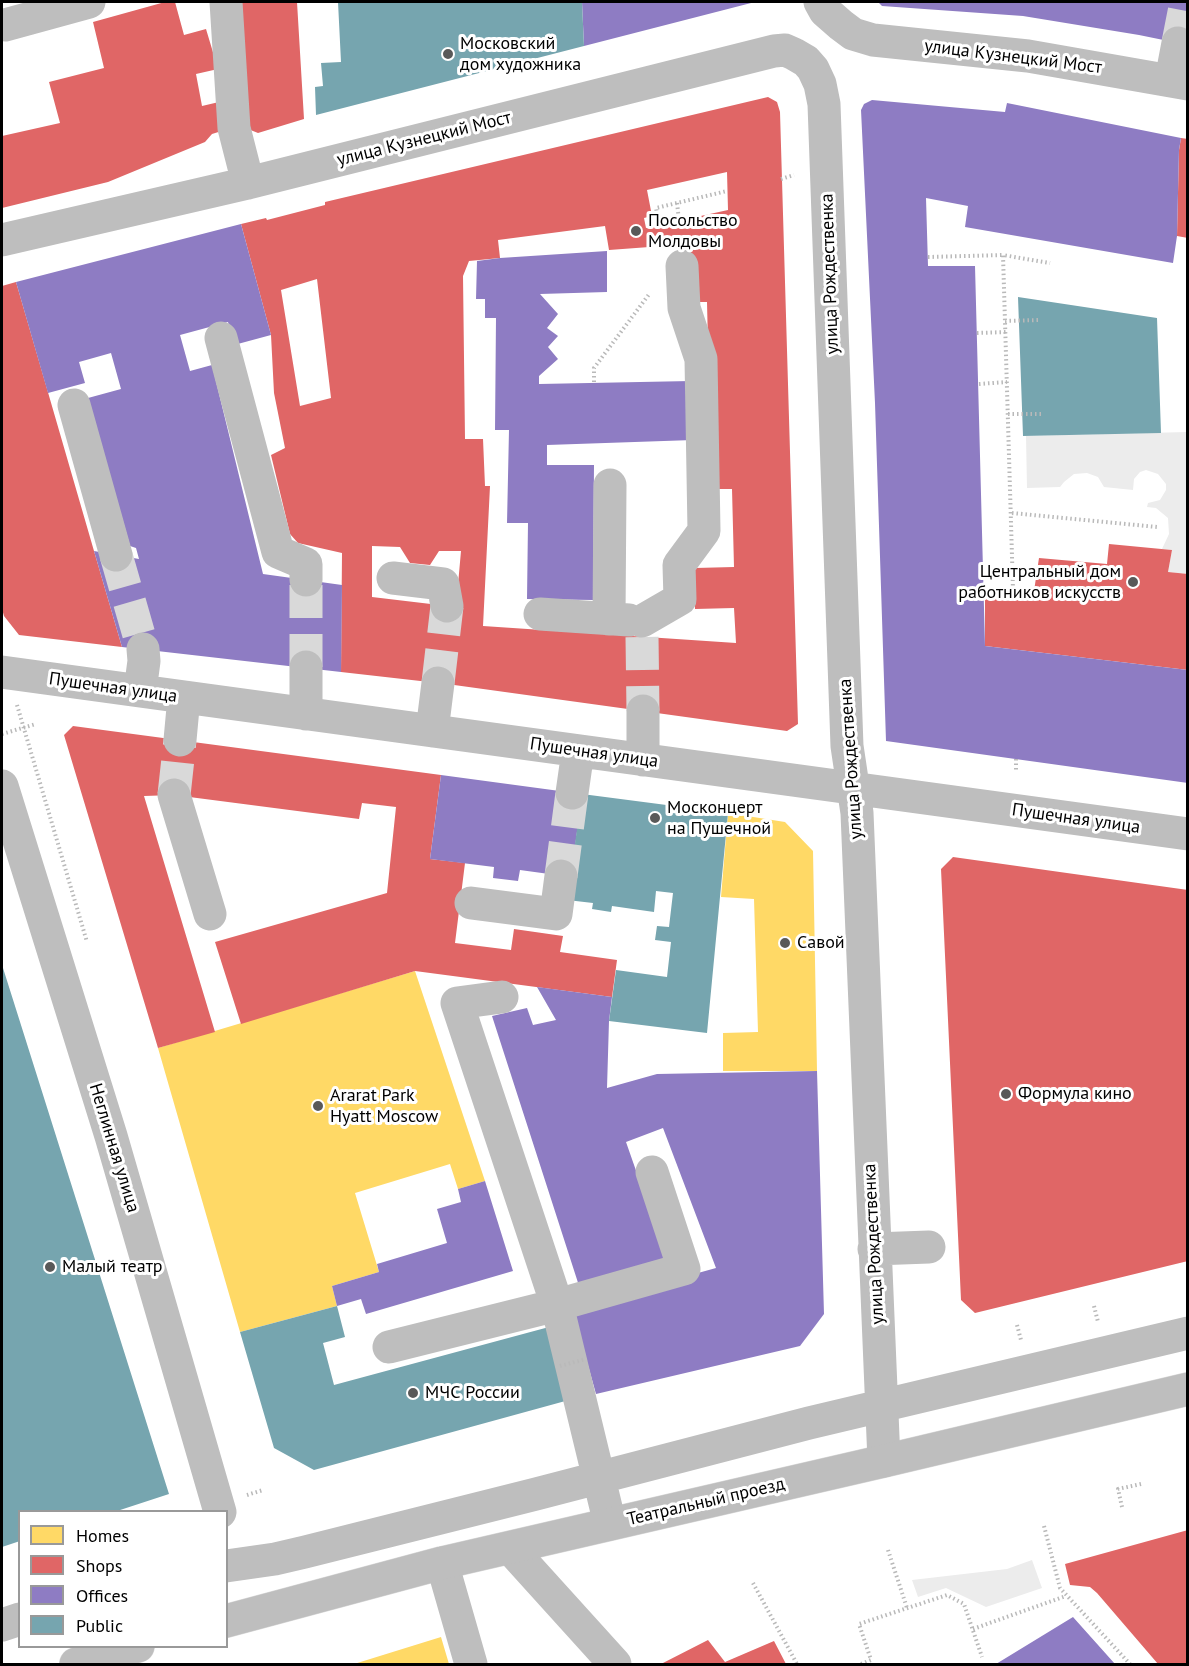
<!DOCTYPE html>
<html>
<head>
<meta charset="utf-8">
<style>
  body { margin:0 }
  #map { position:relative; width:1189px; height:1666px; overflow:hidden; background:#fff; font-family:"PT Sans",sans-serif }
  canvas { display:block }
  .frame { position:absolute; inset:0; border:3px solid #000; pointer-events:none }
  .legend { position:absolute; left:18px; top:1510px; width:210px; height:138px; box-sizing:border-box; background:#fff; border:2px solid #999; margin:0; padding:8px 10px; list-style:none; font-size:18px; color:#000 }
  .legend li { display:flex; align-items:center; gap:12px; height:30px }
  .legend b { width:30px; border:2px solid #999 }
</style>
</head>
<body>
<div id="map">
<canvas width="1189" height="1666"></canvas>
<div class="frame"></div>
<ul class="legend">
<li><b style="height:16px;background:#ffd966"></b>Homes</li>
<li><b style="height:16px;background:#e06666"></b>Shops</li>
<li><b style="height:16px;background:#8e7cc3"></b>Offices</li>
<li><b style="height:16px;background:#76a5af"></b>Public</li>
</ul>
</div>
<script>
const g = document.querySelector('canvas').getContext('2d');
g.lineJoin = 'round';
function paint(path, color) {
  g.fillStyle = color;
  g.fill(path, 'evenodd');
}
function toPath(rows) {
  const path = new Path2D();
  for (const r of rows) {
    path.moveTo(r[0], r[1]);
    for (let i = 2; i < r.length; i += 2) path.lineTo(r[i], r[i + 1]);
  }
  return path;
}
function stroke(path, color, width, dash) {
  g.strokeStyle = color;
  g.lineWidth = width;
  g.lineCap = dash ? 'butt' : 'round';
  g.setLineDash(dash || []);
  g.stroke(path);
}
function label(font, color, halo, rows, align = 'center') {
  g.font = font + ' "PT Sans",sans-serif';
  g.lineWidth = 6;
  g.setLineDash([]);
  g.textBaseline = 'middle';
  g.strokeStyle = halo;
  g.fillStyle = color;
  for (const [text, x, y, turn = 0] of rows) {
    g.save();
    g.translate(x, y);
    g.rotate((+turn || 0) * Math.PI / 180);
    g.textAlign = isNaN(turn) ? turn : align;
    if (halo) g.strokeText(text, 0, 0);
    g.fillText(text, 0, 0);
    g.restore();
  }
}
paint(toPath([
  [1187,432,1187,574,1168,572,1172,550,1162,549,1169,534,1168,518,1156,508,1147,507,1148,503,1160,500,1166,490,1166,484,1158,474,1146,470,1140,472,1134,479,1133,490,1104,487,1098,477,1087,473,1074,474,1064,482,1060,487,1027,488,1026,436],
  [1032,1560,1042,1588,986,1607,946,1588,918,1597,912,1580,1007,1569]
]), '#ececec');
paint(toPath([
  [728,813,785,822,813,851,817,1071,723,1071,723,1033,758,1032,754,899,721,897],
  [415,971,485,1181,458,1189,450,1164,355,1193,379,1272,332,1286,337,1306,240,1332,158,1048],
  [441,1637,449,1664,354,1664]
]), '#ffd966');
paint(toPath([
  [165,2,175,2,184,35,206,29,218,69,196,74,202,106,219,102,228,129,212,134,205,142,108,182,2,208,2,136,60,123,49,82,104,68,93,22],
  [235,2,297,2,304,119,258,133,243,127],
  [768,97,777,102,780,112,798,724,787,731,447,684,341,672,342,553,298,543,290,534,271,455,285,448,274,393,271,335,241,224,266,218,267,220,325,205,325,202],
  [727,172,728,210,646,228,644,218,652,216,647,190],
  [605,226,609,250,690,244,692,302,707,302,710,431,715,489,732,489,734,567,695,568,695,609,734,608,736,643,483,626,490,486,485,486,483,439,465,439,463,276,469,261,500,258,498,240],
  [317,279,331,398,300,406,281,290],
  [372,546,400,547,410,563,430,565,439,551,461,551,456,607,372,597],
  [1181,138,1188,139,1188,238,1177,236,1179,150],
  [16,282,94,551,122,647,19,635,4,616,2,609,2,286],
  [1109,544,1172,550,1168,572,1188,574,1188,670,985,646,985,589,1034,591,1039,558,1107,564],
  [73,726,441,775,430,859,465,863,455,943,511,950,514,929,563,936,560,952,617,960,612,997,415,971,241,1024,215,942,387,893,396,807,362,803,359,819,174,795,144,796,215,1032,158,1048,64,735],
  [953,857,1188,890,1188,1261,975,1313,961,1300,941,869],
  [1188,1530,1188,1664,1158,1664,1097,1593,1090,1587,1070,1585,1065,1564],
  [708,1640,725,1662,774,1641,786,1664,661,1664]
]), '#e06666');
paint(toPath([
  [582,2,755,2,584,46],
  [878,2,1188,2,1188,45,1139,35,1023,16,882,6],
  [872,100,1005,112,1007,103,1181,138,1179,150,1177,236,1173,263,965,227,968,206,926,198,928,266,975,266,985,646,1188,670,1188,783,886,741,875,403,861,110,864,104],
  [241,224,271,335,234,345,228,322,180,335,190,371,212,365,263,574,342,585,341,672,122,647,94,551,139,559,136,548,130,546,88,398,121,389,111,353,79,362,85,383,48,393,16,282],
  [607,251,607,292,540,294,558,314,547,328,558,336,548,347,558,359,539,376,539,384,691,381,693,440,547,445,547,465,594,465,593,600,527,599,528,523,507,523,509,430,495,430,496,318,485,318,485,299,476,299,477,261,500,258],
  [441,775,582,794,571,877,520,870,518,881,493,878,494,867,430,859],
  [537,987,612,997,609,1021,607,1088,657,1074,817,1071,824,1314,800,1346,596,1394,572,1308,716,1268,663,1128,626,1142,669,1265,581,1292,492,1016,527,1008,533,1025,556,1020],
  [485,1181,513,1271,366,1314,361,1299,337,1306,332,1286,379,1272,377,1264,447,1243,437,1209,461,1202,458,1189],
  [1073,1617,1115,1664,996,1664]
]), '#8e7cc3');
paint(toPath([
  [338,2,582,2,584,46,316,115,315,87,323,86,321,63,341,62],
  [1018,297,1157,318,1161,433,1023,436],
  [582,794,728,813,707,1033,609,1021,616,970,667,977,671,942,655,940,657,926,669,927,673,893,656,891,654,912,612,906,611,912,592,909,593,903,567,900],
  [2,968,3,968,169,1494,114,1512,20,1512,20,1541,2,1547],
  [337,1306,345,1337,323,1343,334,1385,549,1327,569,1400,314,1470,274,1448,240,1332]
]), '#76a5af');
stroke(toPath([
  [1178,43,1186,2],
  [116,555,143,649],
  [642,637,643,711],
  [306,667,306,580],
  [438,683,447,606],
  [174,795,180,740],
  [561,876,572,793]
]), '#d9d9d9', 33, [33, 16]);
const major = toPath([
  [226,1621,442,1563,884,1461,1188,1389],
  [76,1664,138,1646]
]);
stroke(major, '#dbdbdb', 34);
stroke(toPath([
  [781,179,794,175],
  [677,203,679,220],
  [659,224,656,208,727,191],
  [928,257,1003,255],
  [1005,321,1040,320],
  [977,333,1006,332],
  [594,382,594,368,650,293],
  [979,384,1007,382],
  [1008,414,1042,414],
  [1012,513,1157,527],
  [1013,590,1003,255,1050,263],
  [17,705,87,942],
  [2,734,36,724],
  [1016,759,1016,770],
  [1094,1306,1098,1322],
  [1017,1325,1021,1340],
  [247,1495,263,1490],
  [1122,1507,1118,1489,1141,1484],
  [1044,1526,1060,1588,1130,1664],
  [888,1550,907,1608],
  [753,1583,797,1664],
  [973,1629,1066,1596],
  [861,1664,871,1660,859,1624,947,1595,964,1604,982,1657]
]), '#b9b9b9', 4, [1.5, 3]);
stroke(toPath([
  [226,2,234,128,248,183],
  [820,2,825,11,841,25,853,34,873,40,1028,56,1188,84],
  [5,25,89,2],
  [1171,80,1178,43],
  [2,240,248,183,774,51,785,50,794,54,806,61,813,69,820,84,824,104,847,746,857,813,884,1461],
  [221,338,278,552,306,564,306,580],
  [74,405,116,555],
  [393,578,443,584,447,606],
  [540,614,629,620],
  [609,619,610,485],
  [642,621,680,599,679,565,704,531,701,359,684,308,682,266],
  [306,667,306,714],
  [2,672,1188,834],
  [140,691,144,661,143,649],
  [643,711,643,760],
  [432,731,438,683],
  [180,740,184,697],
  [2,786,111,1136,220,1512],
  [572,793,578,751],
  [174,795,210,914],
  [471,903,556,914,561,876],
  [502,997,457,1003,557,1305,610,1524],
  [874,1249,929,1247],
  [389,1347,557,1305,684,1269,652,1172],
  [510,1548,615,1664],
  [442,1563,471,1664],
  [226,1566,275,1559,305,1552,536,1494,809,1423,1188,1333],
  [2,1625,20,1619]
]), '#bebebe', 33);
stroke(major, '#bebebe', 33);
stroke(toPath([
  [560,1366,586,1359]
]), '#b9b9b9', 4, [1.5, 3]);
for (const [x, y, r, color] of [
  [448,54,6,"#595959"],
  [636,231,6,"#595959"],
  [1133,582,6,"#595959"],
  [655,818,6,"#595959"],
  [785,943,6,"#595959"],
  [1006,1094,6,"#595959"],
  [318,1106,6,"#595959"],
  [50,1267,6,"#595959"],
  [413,1393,6,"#595959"]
]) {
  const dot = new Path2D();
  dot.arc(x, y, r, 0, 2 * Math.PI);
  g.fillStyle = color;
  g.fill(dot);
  stroke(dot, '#fff', 2);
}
label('18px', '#000', '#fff', [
  ["Московский",460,44],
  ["дом художника",460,65],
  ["Посольство",648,221],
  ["Молдовы",648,242],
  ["Центральный дом",1121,572,"right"],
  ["работников искусств",1121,593,"right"],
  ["Москонцерт",667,808],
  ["на Пушечной",667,829],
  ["Савой",797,943],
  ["Формула кино",1018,1094],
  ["Ararat Park",330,1096],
  ["Hyatt Moscow",330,1117],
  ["Малый театр",62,1267],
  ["МЧС России",425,1393]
], 'left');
label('18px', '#000', '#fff', [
  ["улица Кузнецкий Мост",1013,57,7],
  ["улица Кузнецкий Мост",424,139,-14],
  ["улица Рождественка",830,274,-92],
  ["Пушечная улица",113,688,8],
  ["Пушечная улица",594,753,8],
  ["улица Рождественка",851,759,-94],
  ["Пушечная улица",1076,819,8],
  ["Неглинная улица",114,1148,73],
  ["улица Рождественка",874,1244,-93],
  ["Театральный проезд",706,1502,-13]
]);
</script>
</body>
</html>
